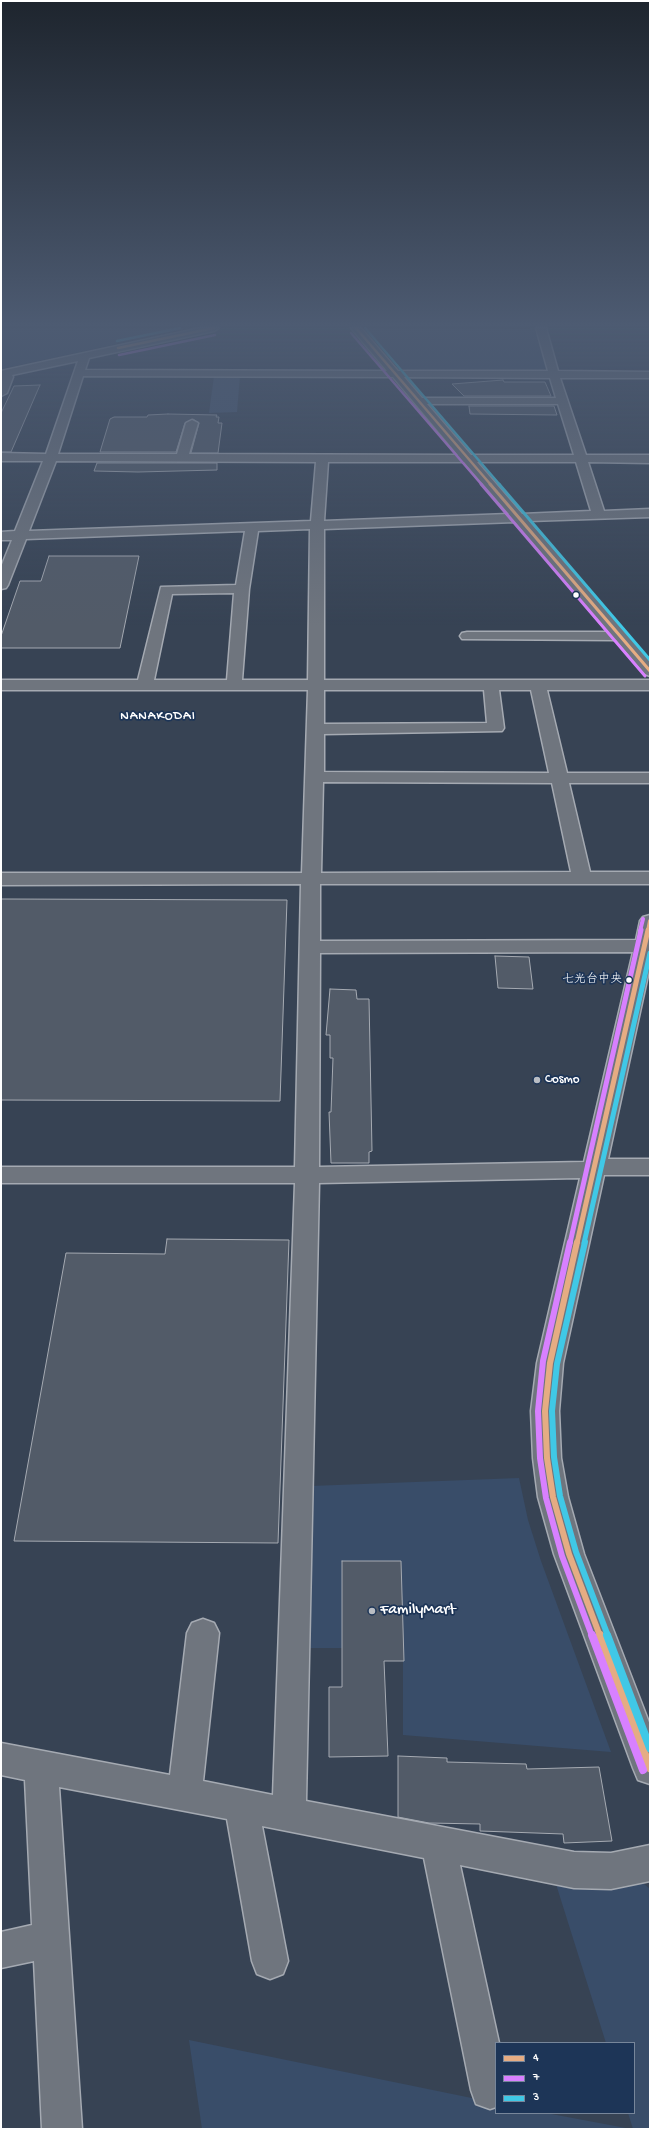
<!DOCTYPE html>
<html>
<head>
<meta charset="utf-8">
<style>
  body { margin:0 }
  #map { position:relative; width:651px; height:2130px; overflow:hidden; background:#374354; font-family:"Gochi Hand",sans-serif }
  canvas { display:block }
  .frame { position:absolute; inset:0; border:2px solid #fff; pointer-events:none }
  .legend { position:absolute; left:495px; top:2042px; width:140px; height:72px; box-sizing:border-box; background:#1d3557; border:1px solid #77869a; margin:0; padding:5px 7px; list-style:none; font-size:12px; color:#fff }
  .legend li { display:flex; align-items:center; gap:8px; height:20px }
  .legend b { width:20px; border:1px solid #77869a }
</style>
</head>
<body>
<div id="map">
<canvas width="651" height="2130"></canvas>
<div class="frame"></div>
<ul class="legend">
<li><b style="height:5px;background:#e5ac83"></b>4</li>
<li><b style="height:5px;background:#d880ff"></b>7</li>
<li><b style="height:5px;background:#40c8e6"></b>3</li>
</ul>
</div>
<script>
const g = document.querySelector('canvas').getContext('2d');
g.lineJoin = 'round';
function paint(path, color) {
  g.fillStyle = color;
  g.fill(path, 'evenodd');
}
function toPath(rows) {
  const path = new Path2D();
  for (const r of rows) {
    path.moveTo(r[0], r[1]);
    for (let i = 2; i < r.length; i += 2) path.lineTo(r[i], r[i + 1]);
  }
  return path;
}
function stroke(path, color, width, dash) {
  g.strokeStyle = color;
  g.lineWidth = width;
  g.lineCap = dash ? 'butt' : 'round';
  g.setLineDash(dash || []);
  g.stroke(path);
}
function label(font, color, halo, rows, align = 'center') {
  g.font = font + ' "Gochi Hand","Klee One",sans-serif';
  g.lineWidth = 3.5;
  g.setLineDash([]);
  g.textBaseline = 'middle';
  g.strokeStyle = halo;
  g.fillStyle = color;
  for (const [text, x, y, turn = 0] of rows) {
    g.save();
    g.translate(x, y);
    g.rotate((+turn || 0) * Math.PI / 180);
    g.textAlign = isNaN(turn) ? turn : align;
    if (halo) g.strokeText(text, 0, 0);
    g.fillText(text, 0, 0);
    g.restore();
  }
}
paint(toPath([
  [1,328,191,328,1,369],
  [366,328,532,329,535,331,546,368,540,371,413,371,402,369],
  [519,1478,528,1520,541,1561,611,1752,403,1735,403,1648,310,1648,311,1486],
  [555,1881,574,1885,644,1884,650,1889,650,2129,633,2129,628,2113,634,2113,634,2043,606,2043],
  [189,2040,496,2103,496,2113,546,2113,631,2129,202,2129]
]), '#394d69');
paint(toPath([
  [214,376,240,376,237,412,209,413]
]), '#445671');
const building = toPath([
  [503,380,504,382,545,382,551,396,464,396,452,384,503,380],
  [40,385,11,452,1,452,1,413,14,386,40,385],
  [469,406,554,406,557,415,470,414,469,406],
  [168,414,217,415,216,417,219,417,218,423,222,423,218,453,191,453,199,423,193,419,185,423,176,452,100,452,110,419,114,417,147,417,148,415,168,414],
  [97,463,217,463,217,470,138,472,94,471,97,463],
  [49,556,139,556,120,648,1,648,1,636,20,581,41,581,49,556],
  [1,899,287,900,280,1101,1,1100,1,899],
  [495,956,529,957,533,989,498,988,495,956],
  [330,989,356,990,357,999,369,999,372,1151,369,1152,369,1163,331,1163,329,1112,331,1112,333,1058,330,1058,330,1035,326,1035,330,989],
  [167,1239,289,1240,278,1543,14,1541,66,1253,165,1254,167,1239],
  [342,1561,401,1561,404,1661,384,1661,388,1756,329,1757,329,1687,342,1687,342,1561],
  [398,1756,447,1758,447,1762,526,1764,527,1769,599,1767,612,1841,564,1843,563,1834,480,1831,480,1824,429,1823,398,1817,398,1756]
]);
paint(building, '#525b68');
stroke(building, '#a5aab2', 1);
const minor = toPath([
  [200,328,219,328,214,331,89,358,85,370,387,371,351,328,361,328,398,371,548,371,536,328,546,328,558,371,650,372,650,378,560,378,586,455,650,455,650,463,588,462,604,511,650,509,650,517,529,521,650,661,650,676,645,674,616,640,462,639,460,636,462,633,467,632,608,632,515,522,324,529,324,680,650,680,650,690,547,690,567,773,650,773,650,783,569,783,590,872,650,872,650,884,320,884,320,941,636,940,640,921,643,917,650,915,650,966,608,1159,650,1159,650,1175,604,1175,563,1363,559,1411,561,1458,568,1497,584,1554,650,1725,650,1784,638,1780,633,1768,554,1554,538,1497,533,1458,531,1411,537,1363,580,1178,319,1183,306,1801,574,1852,611,1853,650,1845,650,1881,611,1889,574,1888,460,1865,499,2043,496,2043,496,2107,490,2109,476,2104,471,2090,424,1858,262,1826,288,1961,283,1974,270,1979,257,1974,252,1961,227,1819,59,1787,82,2129,42,2129,34,1961,1,1968,1,1932,32,1925,25,1780,1,1775,1,1743,170,1775,187,1633,192,1623,203,1619,214,1623,219,1633,203,1781,273,1795,295,1183,1,1183,1,1167,295,1167,301,884,1,885,1,873,302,873,308,690,1,690,1,680,138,680,161,587,236,585,245,531,26,539,8,585,6,588,1,589,1,567,12,540,1,540,1,532,15,531,43,461,1,461,1,453,46,454,78,361,12,375,13,377,7,393,1,396,1,371,200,328],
  [83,376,393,377,458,455,189,454,198,423,192,420,186,423,177,454,58,454,83,376],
  [404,377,550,378,556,398,422,398,404,377],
  [427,404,558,404,574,455,471,455,427,404],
  [56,461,316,462,311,521,29,531,56,461],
  [328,462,464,462,509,514,324,521,328,462],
  [477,462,576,462,591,511,522,514,477,462],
  [310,529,308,680,242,680,249,589,258,531,310,529],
  [234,593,227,680,154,680,172,594,234,593],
  [324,690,484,690,487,723,324,724,324,690],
  [499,690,531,690,549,773,324,772,324,734,502,731,504,728,499,690],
  [323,782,552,783,571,872,321,873,323,782],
  [633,952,584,1162,319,1167,320,953,633,952]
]);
stroke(minor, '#a5aab2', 3);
paint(minor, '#6f757e');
stroke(toPath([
  [356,328,491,485],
  [118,348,214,328]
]), '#e5ac83', 2.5);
stroke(toPath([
  [490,484,650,671]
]), '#e5ac83', 3);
stroke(toPath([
  [648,931,650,921]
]), '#e5ac83', 4);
stroke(toPath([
  [577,1243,648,930]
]), '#e5ac83', 5);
stroke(toPath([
  [577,1242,550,1363,545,1411,547,1458,553,1497,569,1554,600,1636]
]), '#e5ac83', 6);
stroke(toPath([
  [600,1635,650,1768]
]), '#e5ac83', 8);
stroke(toPath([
  [351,333,482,485],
  [119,355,215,335]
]), '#d880ff', 2.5);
stroke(toPath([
  [481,484,645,676]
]), '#d880ff', 3);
stroke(toPath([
  [640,931,643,919]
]), '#d880ff', 4);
stroke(toPath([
  [570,1243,641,930]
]), '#d880ff', 5);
stroke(toPath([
  [570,1242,543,1361,538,1411,540,1458,546,1498,562,1556,592,1636]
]), '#d880ff', 6);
stroke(toPath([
  [592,1635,643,1770]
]), '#d880ff', 8);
stroke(toPath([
  [365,328,500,485],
  [117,341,180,328]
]), '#40c8e6', 2.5);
stroke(toPath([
  [499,484,650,660]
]), '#40c8e6', 3);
stroke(toPath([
  [584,1243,650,953]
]), '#40c8e6', 5);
stroke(toPath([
  [585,1242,557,1364,552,1411,554,1457,560,1496,576,1552,608,1636]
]), '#40c8e6', 6);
stroke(toPath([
  [607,1635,650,1748]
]), '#40c8e6', 8);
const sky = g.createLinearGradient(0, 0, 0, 626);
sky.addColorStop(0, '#1e252e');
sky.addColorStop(0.52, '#4d5b72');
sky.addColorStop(1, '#4d5b7200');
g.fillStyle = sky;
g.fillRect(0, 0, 651, 626);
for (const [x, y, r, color] of [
  [576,595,3.5,"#fff"],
  [629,980,3.5,"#fff"],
  [537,1080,4,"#b9bdc3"],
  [372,1611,4,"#b9bdc3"]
]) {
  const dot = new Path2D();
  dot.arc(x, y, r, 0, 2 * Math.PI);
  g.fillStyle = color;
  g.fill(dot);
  stroke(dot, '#1d3557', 1.5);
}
label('12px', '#fff', '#1d3557', [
  ["七光台中央",622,980]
], 'right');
g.letterSpacing = '1px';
label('13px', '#fff', '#1d3557', [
  ["NANAKODAI",158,717]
]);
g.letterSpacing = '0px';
label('13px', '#fff', '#1d3557', [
  ["Cosmo",545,1080]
], 'left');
label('16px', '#fff', '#1d3557', [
  ["FamilyMart",380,1611]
], 'left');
</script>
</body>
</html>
